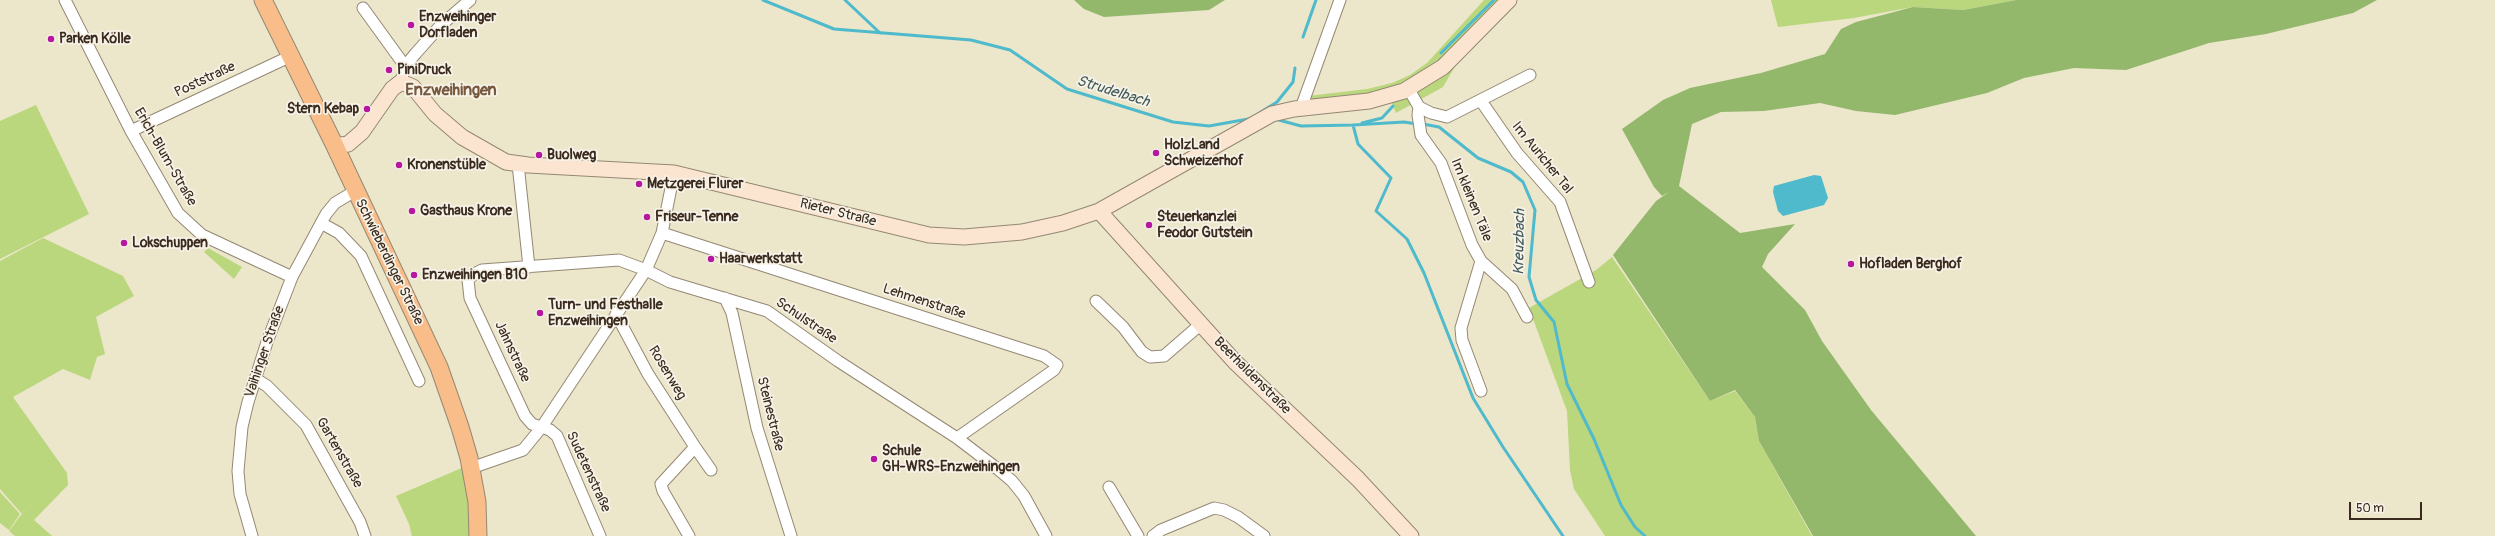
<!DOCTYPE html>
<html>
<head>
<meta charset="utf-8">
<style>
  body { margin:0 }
  #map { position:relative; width:2495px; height:536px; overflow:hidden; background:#ece6cb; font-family:Pangolin,sans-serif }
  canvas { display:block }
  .scale { position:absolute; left:2349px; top:502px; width:73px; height:18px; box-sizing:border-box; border:2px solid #3b2a1e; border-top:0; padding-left:5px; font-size:12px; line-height:14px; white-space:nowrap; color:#3b2a1e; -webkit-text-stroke:3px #f7f3e8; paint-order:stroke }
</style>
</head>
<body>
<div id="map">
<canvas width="2495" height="536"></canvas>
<div class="scale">50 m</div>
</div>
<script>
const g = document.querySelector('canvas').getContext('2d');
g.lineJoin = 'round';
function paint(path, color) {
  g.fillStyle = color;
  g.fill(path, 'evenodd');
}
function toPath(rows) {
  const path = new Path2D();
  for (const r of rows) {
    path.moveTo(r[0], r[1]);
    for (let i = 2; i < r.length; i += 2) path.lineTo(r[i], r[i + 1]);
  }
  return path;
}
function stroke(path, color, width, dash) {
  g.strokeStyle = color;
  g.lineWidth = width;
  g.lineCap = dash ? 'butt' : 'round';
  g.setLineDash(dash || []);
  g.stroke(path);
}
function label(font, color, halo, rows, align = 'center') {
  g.font = font + ' Pangolin,sans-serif';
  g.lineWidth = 3.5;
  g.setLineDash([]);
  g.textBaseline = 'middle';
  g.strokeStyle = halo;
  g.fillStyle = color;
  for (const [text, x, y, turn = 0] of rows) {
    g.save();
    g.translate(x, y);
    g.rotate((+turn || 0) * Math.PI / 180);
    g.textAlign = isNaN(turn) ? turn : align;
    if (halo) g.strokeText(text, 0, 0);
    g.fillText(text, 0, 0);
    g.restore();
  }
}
paint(toPath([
  [1484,0,1505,0,1469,42,1443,87,1396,113,1386,89,1354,97,1307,103,1308,96,1367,89,1392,83,1410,75,1427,63],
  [1771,0,2016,0,1963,10,1913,7,1854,18,1778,27],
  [36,105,89,214,0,259,0,121],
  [43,238,123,276,134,296,96,317,105,354,97,357,90,380,63,369,13,397,67,473,22,514,0,489,0,261],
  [208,248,242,267,234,279,204,252],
  [1612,257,1710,401,1735,391,1755,417,1759,441,1812,536,1605,536,1574,489,1570,470,1567,411,1529,308,1596,270],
  [464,467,469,487,471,536,412,536,409,524,396,496],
  [67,473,68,485,34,520,52,536,15,536,9,531,20,516],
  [0,492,20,514,9,530,0,523]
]), '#bad77d');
paint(toPath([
  [1074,0,1225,0,1209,10,1104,17,1084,9],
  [2016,0,2377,0,2353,13,2266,34,2209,43,2126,70,2074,68,2024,78,1987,93,1895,115,1856,111,1820,103,1764,111,1721,112,1692,124,1679,186,1740,233,1795,224,1768,254,1762,267,1805,310,1822,341,1871,410,1976,536,1813,536,1759,441,1755,417,1735,390,1710,401,1613,255,1656,201,1669,192,1662,196,1654,187,1622,129,1663,100,1690,88,1761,73,1825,54,1841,29,1856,22,1913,7,1963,10]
]), '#93b86c');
paint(toPath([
  [1814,175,1821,176,1828,198,1824,205,1783,216,1778,211,1773,192,1774,186]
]), '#4fbacb');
stroke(toPath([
  [763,0,834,29,971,40,1010,50,1067,89,1173,122,1209,126,1254,118],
  [845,0,880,33],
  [1303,37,1316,0],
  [1441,53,1494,0],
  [1261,112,1277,102,1293,82,1295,68],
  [1275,119,1301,126,1355,125],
  [1362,123,1382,118,1393,106],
  [1417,124,1404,122,1353,125,1358,144,1391,178,1376,211,1407,239,1424,273,1473,398,1503,447,1563,536],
  [1423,124,1439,127,1478,158,1511,172,1523,182,1535,210,1529,277,1536,300,1554,322,1567,384,1594,439,1621,505,1635,527,1645,536]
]), '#4fbacb', 3);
const street = toPath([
  [65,0,131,131,178,213,202,235,292,277],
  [363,8,405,66],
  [401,82,405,66,416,53,441,25,470,0],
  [1408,88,1419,107,1431,113,1447,117,1530,75],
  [1481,101,1517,153,1560,202,1589,282],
  [1419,107,1418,115,1421,135,1441,163,1472,245,1481,261,1512,289,1527,317],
  [1301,108,1340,0],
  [131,131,291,56],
  [518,164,529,267],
  [321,223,339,233,361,256,419,381],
  [662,233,1044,356,1057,365,1054,370,957,438],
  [1481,261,1461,328,1462,340,1481,391],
  [725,298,732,313,757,428,791,536],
  [1096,301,1123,327,1142,352,1150,357,1164,356,1201,324],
  [616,314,648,374,695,447,661,484,663,491,689,536],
  [256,379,267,386,306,425,360,522,365,536],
  [695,447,711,470],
  [471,468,523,450,541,428,646,270,662,233,674,173],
  [1109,487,1138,536],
  [252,536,240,494,238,471,242,427,248,402,267,342,292,277,326,214,335,203,355,191],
  [600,536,557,436,550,430,532,424,525,416,470,298,468,280,474,274,482,270,619,260,646,270,670,282,767,311,838,361,957,438,999,470,1012,481,1024,496,1046,536],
  [1153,536,1161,530,1214,508,1224,510,1238,517,1264,536]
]);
const secondary = toPath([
  [335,146,348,144,362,132,392,89,401,82,413,87,435,114,462,137,506,162,528,165,674,173,929,235,964,237,1022,232,1063,223,1099,211,1272,114,1294,109,1369,101,1404,91,1443,67,1509,0],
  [1099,211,1235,362,1358,479,1411,536]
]);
const primary = toPath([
  [263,0,335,146,439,367,460,427,469,458,477,502,478,536]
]);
stroke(street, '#948874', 13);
stroke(secondary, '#948874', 17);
stroke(primary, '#948874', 19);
stroke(street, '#fff', 11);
stroke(secondary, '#fce5d0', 15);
stroke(primary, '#f8bd89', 17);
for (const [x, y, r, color] of [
  [411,25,4,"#b5179e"],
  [51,39,4,"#b5179e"],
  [389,70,4,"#b5179e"],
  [367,109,4,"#b5179e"],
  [1156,153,4,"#b5179e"],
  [539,155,4,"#b5179e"],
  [399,165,4,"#b5179e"],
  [639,184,4,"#b5179e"],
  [412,211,4,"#b5179e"],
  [647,217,4,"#b5179e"],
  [1149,225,4,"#b5179e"],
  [124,243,4,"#b5179e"],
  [711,259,4,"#b5179e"],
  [1851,264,4,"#b5179e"],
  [414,275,4,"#b5179e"],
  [540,313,4,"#b5179e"],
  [874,459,4,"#b5179e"]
]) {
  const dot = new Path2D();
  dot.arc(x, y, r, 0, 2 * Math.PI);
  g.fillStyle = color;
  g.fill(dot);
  stroke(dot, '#f7f3e8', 1.5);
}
label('bold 14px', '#3b2a1e', '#f7f3e8', [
  ["Enzweihinger",419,17],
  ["Dorfladen",419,33],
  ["Parken Kölle",59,39],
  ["PiniDruck",397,70],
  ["Stern Kebap",359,109,"right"],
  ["HolzLand",1164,145],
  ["Schweizerhof",1164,161],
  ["Buolweg",547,155],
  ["Kronenstüble",407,165],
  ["Metzgerei Flurer",647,184],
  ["Gasthaus Krone",420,211],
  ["Friseur-Tenne",655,217],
  ["Steuerkanzlei",1157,217],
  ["Feodor Gutstein",1157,233],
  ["Lokschuppen",132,243],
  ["Haarwerkstatt",719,259],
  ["Hofladen Berghof",1859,264],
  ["Enzweihingen B10",422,275],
  ["Turn- und Festhalle",548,305],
  ["Enzweihingen",548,321],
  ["Schule",882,451],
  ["GH-WRS-Enzweihingen",882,467]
], 'left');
label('14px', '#3b2a1e', '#f7f3e8', [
  ["Poststraße",205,80,-25],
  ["Erich-Blum-Straße",165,157,60],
  ["Im Auricher Tal",1542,158,51],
  ["Im kleinen Täle",1471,200,68],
  ["Rieter Straße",838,213,14],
  ["Schwieberdinger Straße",389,262,64],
  ["Lehmenstraße",924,302,18],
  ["Schulstraße",806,321,34],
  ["Vaihinger Straße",265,352,-71],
  ["Jahnstraße",512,352,65],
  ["Rosenweg",667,373,59],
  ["Beerhaldenstraße",1252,376,45],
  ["Steinestraße",770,414,76],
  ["Gartenstraße",339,453,60],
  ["Sudetenstraße",588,472,65]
]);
label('italic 15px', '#425c5b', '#f7f3e8', [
  ["Strudelbach",1113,92,17],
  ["Kreuzbach",1520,242,-89]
]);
label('bold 16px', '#76583f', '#f7f3e8', [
  ["Enzweihingen",451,91]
]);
</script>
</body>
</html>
